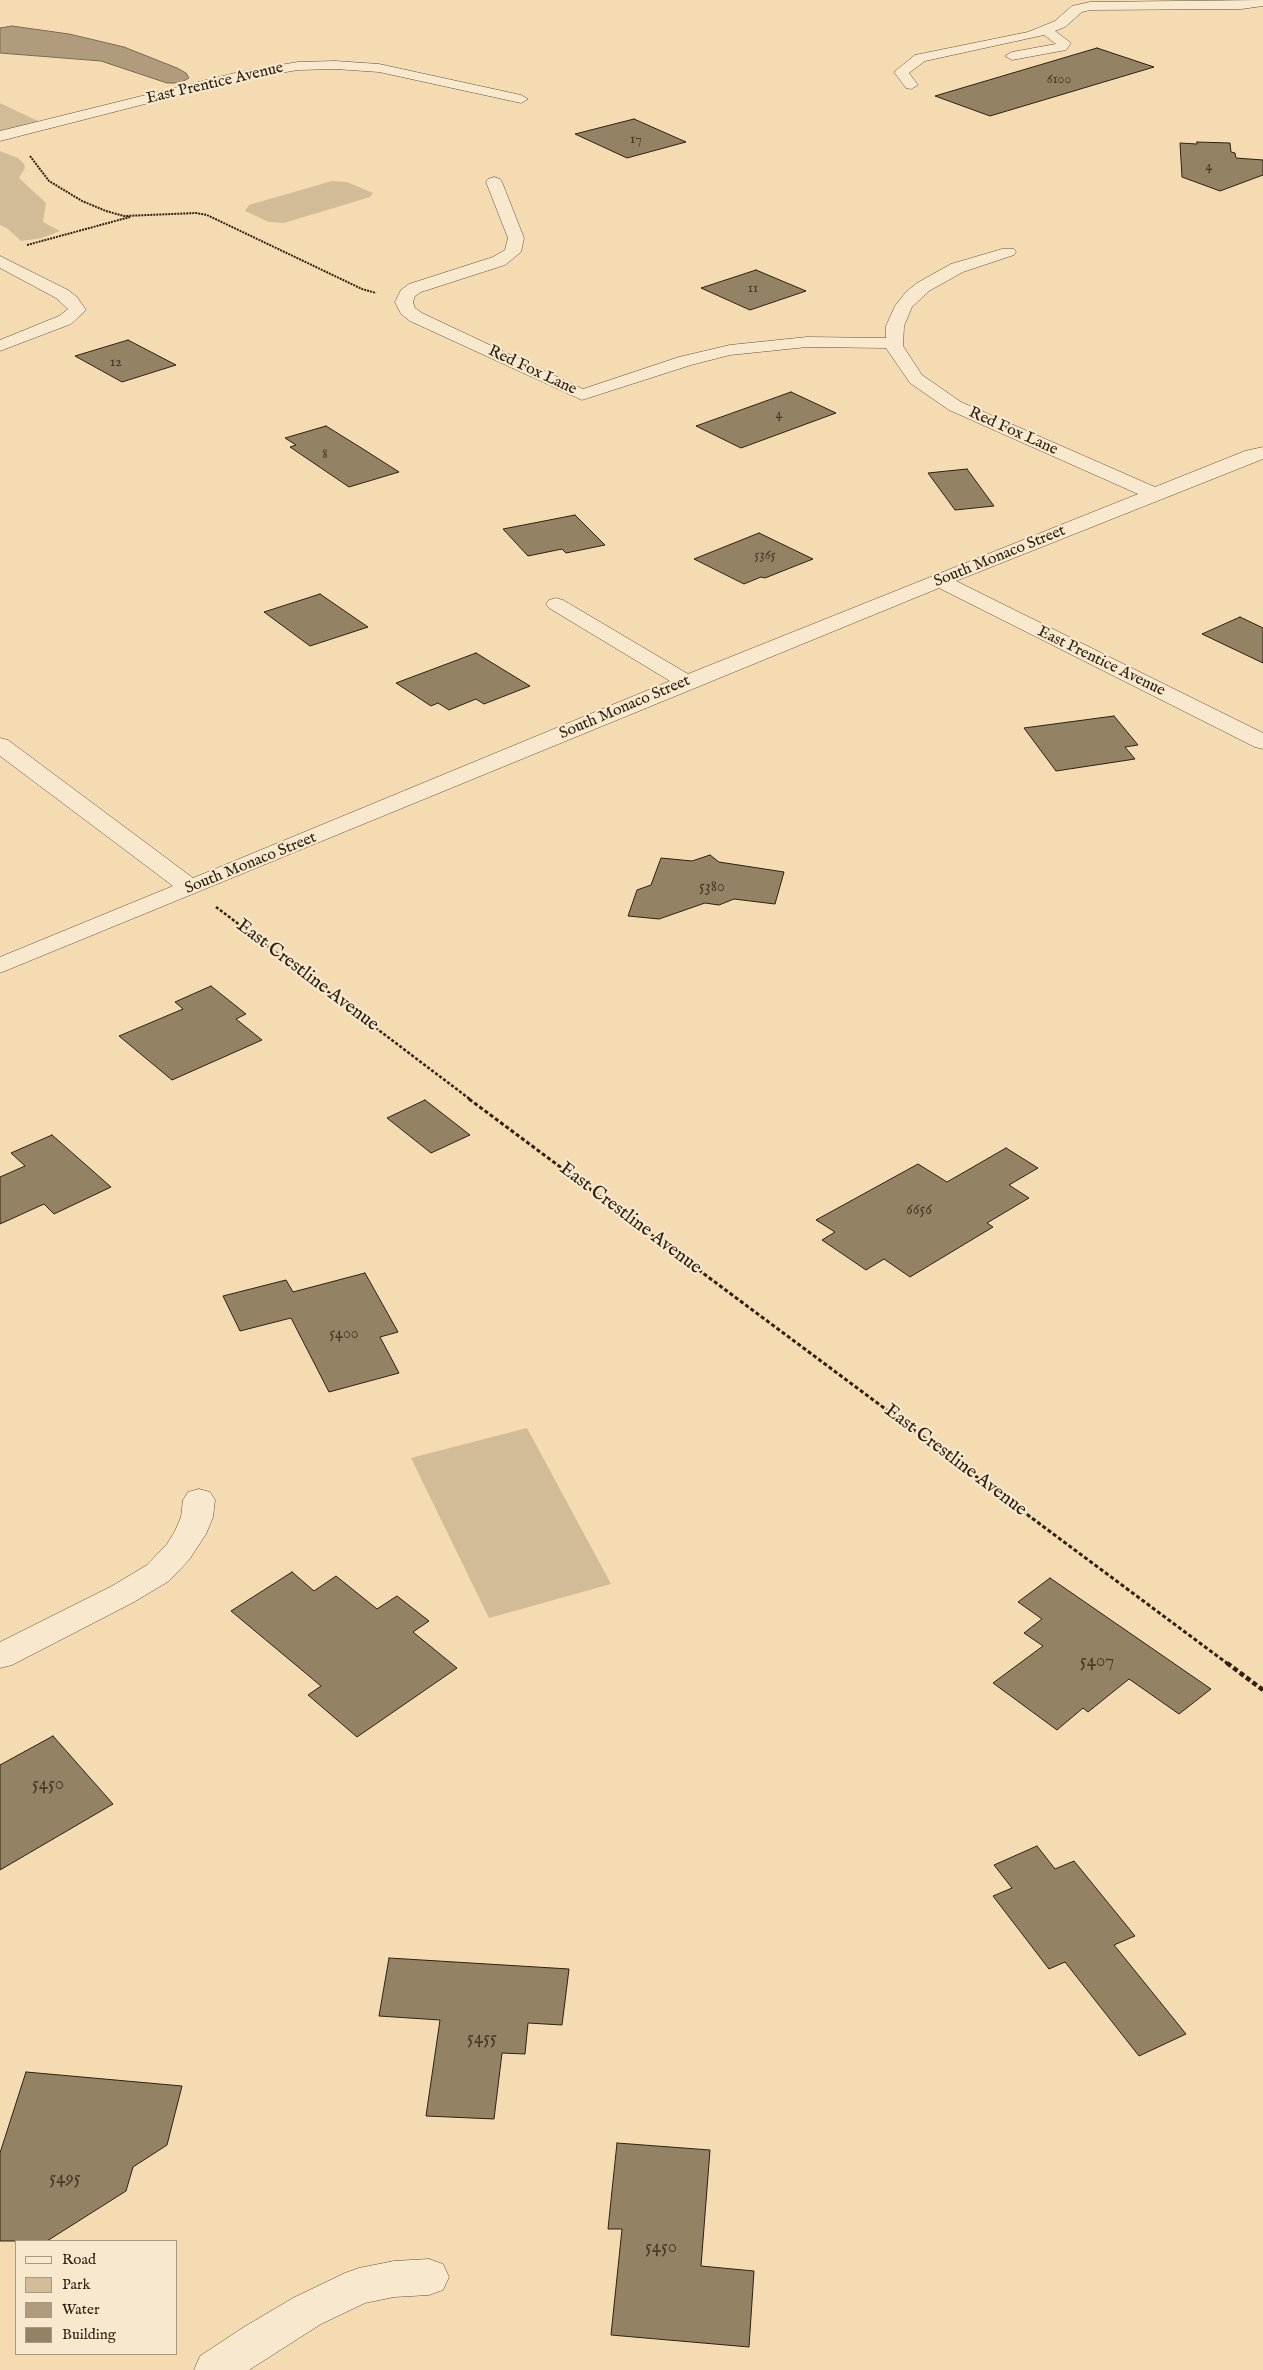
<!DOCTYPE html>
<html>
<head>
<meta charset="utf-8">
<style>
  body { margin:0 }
  #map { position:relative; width:1263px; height:2370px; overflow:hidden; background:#f4dbb2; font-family:"IM FELL English",serif }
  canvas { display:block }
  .legend { position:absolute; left:15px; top:2240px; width:162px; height:115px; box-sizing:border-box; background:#f8e8cd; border:1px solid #a79882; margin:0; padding:6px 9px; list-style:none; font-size:15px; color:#2d2112 }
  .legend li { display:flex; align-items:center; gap:10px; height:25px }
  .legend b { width:25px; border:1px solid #a79882 }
</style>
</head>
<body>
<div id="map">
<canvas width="1263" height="2370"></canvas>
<ul class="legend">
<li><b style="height:6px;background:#f8e8cd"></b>Road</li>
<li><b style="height:14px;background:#d2bb97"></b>Park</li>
<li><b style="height:14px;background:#b09c7c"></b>Water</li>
<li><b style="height:14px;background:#948265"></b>Building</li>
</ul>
</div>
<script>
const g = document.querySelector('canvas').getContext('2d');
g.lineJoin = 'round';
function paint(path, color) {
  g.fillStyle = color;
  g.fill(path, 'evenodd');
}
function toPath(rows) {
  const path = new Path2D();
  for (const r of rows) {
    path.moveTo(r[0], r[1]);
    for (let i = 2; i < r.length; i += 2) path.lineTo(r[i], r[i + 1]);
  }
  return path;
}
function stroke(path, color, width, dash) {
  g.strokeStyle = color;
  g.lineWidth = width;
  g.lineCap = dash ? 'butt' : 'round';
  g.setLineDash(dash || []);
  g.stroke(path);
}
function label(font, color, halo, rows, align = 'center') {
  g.font = font + ' "IM FELL English",serif';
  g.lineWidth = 4.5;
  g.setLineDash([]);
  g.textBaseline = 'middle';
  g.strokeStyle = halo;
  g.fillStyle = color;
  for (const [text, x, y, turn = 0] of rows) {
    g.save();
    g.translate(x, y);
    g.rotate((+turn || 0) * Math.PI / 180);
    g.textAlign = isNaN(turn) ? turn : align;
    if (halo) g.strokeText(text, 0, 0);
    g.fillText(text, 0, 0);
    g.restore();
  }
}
paint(toPath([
  [0,103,40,122,0,132],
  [0,151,18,158,24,164,25,168,19,178,46,203,43,222,60,231,42,238,21,241,8,229,0,225],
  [332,181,347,182,373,193,370,197,284,223,269,222,245,211,249,205],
  [527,1428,611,1584,489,1618,411,1458]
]), '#d2bb97');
const water = toPath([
  [12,26,69,34,124,47,177,68,186,73,189,78,180,83,167,83,101,61,0,53,0,28,12,26]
]);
paint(water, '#b09c7c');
stroke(water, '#7c6b52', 1);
const building = toPath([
  [1097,48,1154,67,990,116,935,96,1097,48],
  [634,119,686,142,627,158,575,134,634,119],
  [1197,142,1230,143,1231,152,1235,153,1236,158,1263,160,1263,175,1220,191,1182,177,1180,143,1197,144,1197,142],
  [756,270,806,291,750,310,701,288,756,270],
  [128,340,176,365,122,382,75,356,128,340],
  [791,392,836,413,741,448,696,426,791,392],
  [326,426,363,449,399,472,349,487,290,447,296,445,285,438,326,426],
  [967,469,994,506,955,510,928,473,967,469],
  [575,515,605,545,566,553,562,549,528,556,503,529,575,515],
  [759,533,813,559,765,578,761,577,744,584,694,559,759,533],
  [320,594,368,627,310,646,264,612,320,594],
  [1240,617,1263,628,1263,663,1202,634,1240,617],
  [476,653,530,686,484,704,476,699,449,710,438,703,431,706,396,683,476,653],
  [1114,716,1138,745,1125,747,1135,759,1056,771,1024,728,1114,716],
  [710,855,719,862,784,872,775,904,734,899,719,905,705,903,659,919,628,916,637,890,651,885,661,858,692,861,710,855],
  [211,986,246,1014,236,1019,262,1040,172,1080,119,1036,183,1009,175,1002,211,986],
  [425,1100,470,1135,431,1153,387,1118,425,1100],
  [52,1135,111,1187,54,1214,44,1204,0,1224,0,1177,25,1166,11,1153,52,1135],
  [1006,1148,1038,1168,1009,1185,1029,1198,987,1223,993,1227,910,1277,884,1259,866,1270,822,1240,835,1232,816,1220,918,1164,947,1182,1006,1148],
  [365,1273,398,1332,380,1337,399,1373,329,1392,291,1318,240,1331,223,1296,286,1280,293,1292,365,1273],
  [292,1572,314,1591,336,1576,377,1609,397,1596,429,1621,413,1632,457,1668,357,1737,308,1695,321,1686,231,1611,292,1572],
  [1050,1578,1211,1689,1179,1714,1129,1679,1088,1712,1083,1708,1057,1730,993,1683,1043,1646,1024,1633,1042,1619,1018,1602,1050,1578],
  [53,1736,113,1804,0,1870,0,1765,53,1736],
  [1037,1846,1055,1869,1074,1861,1135,1936,1114,1945,1186,2034,1139,2056,1065,1962,1049,1969,993,1896,1012,1888,994,1865,1037,1846],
  [389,1958,569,1969,562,2025,528,2023,525,2054,502,2053,494,2119,426,2116,440,2020,379,2016,389,1958],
  [26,2072,182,2086,167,2145,133,2167,126,2191,47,2241,0,2241,0,2153,26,2072],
  [617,2143,710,2150,701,2266,754,2271,749,2347,611,2335,622,2229,608,2229,617,2143]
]);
paint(building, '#948265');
stroke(building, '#2d2112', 1);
const minor = toPath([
  [1263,0,1263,6,1241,9,1090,10,1082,12,1065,27,1055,31,1071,43,1066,50,1012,60,1005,56,1012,52,1056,44,1044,35,925,61,909,73,918,85,911,89,906,88,894,72,915,55,1028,32,1055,21,1072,6,1090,2,1263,0],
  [335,61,379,64,521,95,528,99,521,103,379,72,335,69,298,70,239,80,0,141,0,131,239,72,298,62,335,61],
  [494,177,500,179,502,182,524,238,521,252,505,265,421,292,415,296,413,302,415,308,422,313,583,389,679,357,730,345,807,337,886,338,886,326,895,306,906,292,917,283,951,264,1002,249,1014,249,1016,252,1014,255,963,272,929,291,912,307,904,326,903,346,922,375,961,402,1155,487,1245,451,1263,447,1263,459,956,581,1263,733,1263,749,1255,747,939,588,0,973,0,957,173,886,0,756,0,738,8,740,193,878,670,681,549,608,546,604,549,600,556,598,563,600,688,674,1138,494,949,410,910,383,886,348,807,347,730,355,691,365,582,400,410,321,401,314,395,302,401,290,409,284,493,257,505,250,508,238,486,182,488,179,494,177],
  [0,256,68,290,77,297,86,310,71,324,0,351,0,340,59,316,68,309,56,298,0,268,0,256],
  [199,1489,210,1492,215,1500,213,1517,206,1534,189,1560,169,1581,134,1602,12,1665,0,1668,0,1642,112,1586,147,1565,167,1544,175,1531,181,1517,183,1500,188,1492,199,1489],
  [429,2259,443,2264,449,2277,443,2290,429,2295,394,2297,365,2303,321,2324,249,2370,194,2370,200,2356,244,2327,293,2298,345,2273,359,2268,394,2261,429,2259]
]);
stroke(minor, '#5f503a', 1);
stroke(toPath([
  [30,156,49,181,82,201,106,211,124,216,196,213,207,215,362,289,376,293],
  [27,245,130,217]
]), '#2d2112', 2, [2, 1]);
stroke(toPath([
  [216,907,471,1100]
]), '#2d2112', 2.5, [3, 2]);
stroke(toPath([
  [469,1099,1228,1664]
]), '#2d2112', 3, [4, 2.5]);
stroke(toPath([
  [1227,1663,1263,1690]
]), '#2d2112', 4.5, [5, 3]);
paint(minor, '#f8e8cd');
label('14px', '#473927', null, [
  ["6100",1059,80],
  ["17",636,140],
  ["4",1209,167],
  ["11",753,289],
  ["12",116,363],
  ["4",779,415],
  ["8",325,455],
  ["5365",765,556]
]);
label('16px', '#2d2112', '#f8e8cd', [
  ["East Prentice Avenue",215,84,-13],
  ["Red Fox Lane",532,371,25],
  ["Red Fox Lane",1013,432,24],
  ["South Monaco Street",1000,557,-22],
  ["East Prentice Avenue",1101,662,26],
  ["South Monaco Street",625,708,-23],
  ["South Monaco Street",251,864,-22]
]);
label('16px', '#473927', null, [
  ["5380",712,888],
  ["6656",919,1211],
  ["5400",344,1335]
]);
label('19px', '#2d2112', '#f8e8cd', [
  ["East Crestline Avenue",307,976,37],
  ["East Crestline Avenue",630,1219,37],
  ["East Crestline Avenue",955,1461,37]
]);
label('19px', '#473927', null, [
  ["5407",1097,1662],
  ["5450",48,1785],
  ["5455",482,2039],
  ["5495",65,2179],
  ["5450",661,2248]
]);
</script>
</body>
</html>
